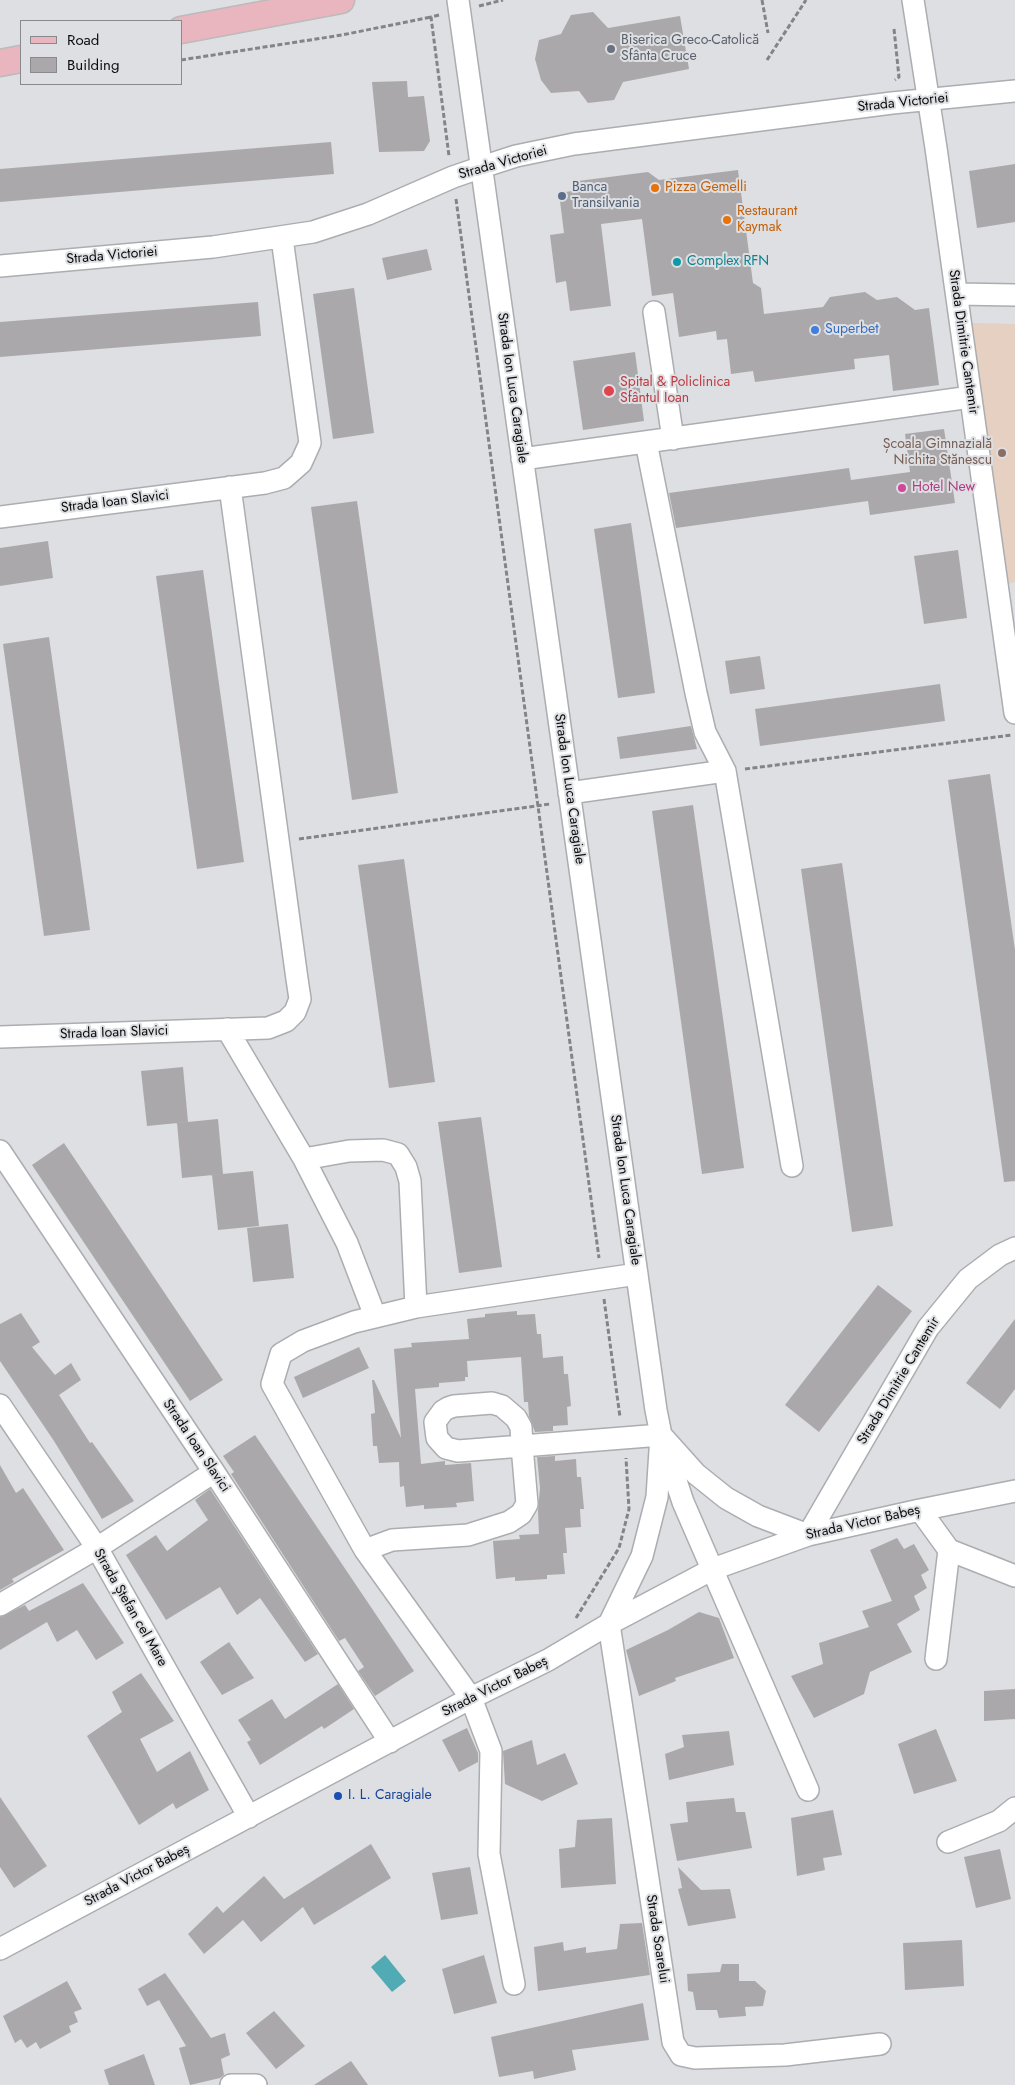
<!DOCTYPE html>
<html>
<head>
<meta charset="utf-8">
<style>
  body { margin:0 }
  #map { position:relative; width:1015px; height:2085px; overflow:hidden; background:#dddfe2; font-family:Jost,sans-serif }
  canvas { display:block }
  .legend { position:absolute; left:20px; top:20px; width:162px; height:65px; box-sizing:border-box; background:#dddfe2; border:1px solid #898a8d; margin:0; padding:6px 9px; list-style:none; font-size:15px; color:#0b0b0d }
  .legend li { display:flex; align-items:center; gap:10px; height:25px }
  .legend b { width:25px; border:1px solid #898a8d }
</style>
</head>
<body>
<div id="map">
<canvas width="1015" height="2085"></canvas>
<ul class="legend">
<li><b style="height:6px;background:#e9b5be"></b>Road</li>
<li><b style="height:14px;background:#aba8ab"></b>Building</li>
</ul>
</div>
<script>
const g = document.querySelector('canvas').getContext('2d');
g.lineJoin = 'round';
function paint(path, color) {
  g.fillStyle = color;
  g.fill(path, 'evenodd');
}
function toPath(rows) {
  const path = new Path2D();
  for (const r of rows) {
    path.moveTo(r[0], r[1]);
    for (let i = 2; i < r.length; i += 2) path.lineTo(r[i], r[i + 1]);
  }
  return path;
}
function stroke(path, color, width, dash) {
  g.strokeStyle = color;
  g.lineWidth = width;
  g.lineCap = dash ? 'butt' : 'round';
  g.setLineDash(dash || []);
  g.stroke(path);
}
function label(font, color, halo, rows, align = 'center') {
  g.font = font + ' Jost,sans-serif';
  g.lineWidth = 4;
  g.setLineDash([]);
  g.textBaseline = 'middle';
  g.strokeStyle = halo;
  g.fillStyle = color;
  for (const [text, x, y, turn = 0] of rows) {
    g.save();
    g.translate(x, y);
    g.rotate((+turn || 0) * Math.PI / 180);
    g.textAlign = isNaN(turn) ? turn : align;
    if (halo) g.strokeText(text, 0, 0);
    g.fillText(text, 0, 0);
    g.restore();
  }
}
paint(toPath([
  [971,323,1015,324,1015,582,1008,584]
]), '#e5d0c2');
paint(toPath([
  [385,1955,406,1981,392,1992,371,1967]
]), '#50abb4');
paint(toPath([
  [593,12,608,28,680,16,689,69,623,82,614,100,588,103,579,91,551,93,541,80,535,59,539,40,561,34,571,15],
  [407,81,408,97,424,96,430,141,424,151,379,152,372,82],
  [331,142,334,174,0,202,0,169],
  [1015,164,1015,222,977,228,969,171],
  [738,170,753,283,761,288,764,314,823,307,830,297,865,292,877,300,897,297,915,310,929,308,939,385,893,391,889,355,854,359,855,369,755,382,753,371,731,374,727,339,717,340,716,331,679,337,673,293,652,296,642,219,601,224,611,306,570,311,566,281,556,283,550,235,564,233,559,193,579,190,578,181,648,172,659,180],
  [427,249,432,270,387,280,382,258],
  [354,288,374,433,333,439,313,294],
  [258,302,261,336,0,357,0,322],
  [635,352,644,421,583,430,573,361],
  [944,429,955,503,870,515,868,501,676,528,669,493,849,468,851,480,910,472,905,434],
  [357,501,398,793,352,800,311,507],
  [631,523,655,693,618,698,594,529],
  [48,541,53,578,0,586,0,548],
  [958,550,967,618,924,624,914,556],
  [203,570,244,862,197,869,156,576],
  [49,637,90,930,44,936,3,644],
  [760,656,765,689,730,694,725,661],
  [940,684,945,721,760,746,755,709],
  [691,726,697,749,620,759,617,737],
  [990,774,1015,950,1015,1181,1004,1182,948,780],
  [693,805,744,1168,702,1174,652,811],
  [404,859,435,1082,389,1088,358,865],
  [842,863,893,1226,852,1232,801,869],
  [183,1067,188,1122,147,1126,141,1071],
  [481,1117,502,1267,459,1273,438,1122],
  [218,1119,223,1174,182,1178,177,1123],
  [64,1143,223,1380,190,1401,32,1165],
  [253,1171,259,1226,218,1230,212,1175],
  [288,1224,294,1278,253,1282,247,1228],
  [878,1285,912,1311,819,1432,785,1405],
  [517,1311,517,1315,535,1314,537,1334,541,1334,543,1358,563,1356,564,1374,568,1374,571,1406,567,1407,568,1425,553,1426,553,1431,535,1432,529,1416,528,1402,524,1402,521,1357,467,1361,468,1377,465,1377,465,1381,439,1383,439,1387,415,1389,421,1464,445,1461,445,1465,471,1463,474,1501,456,1503,457,1507,424,1509,424,1505,406,1507,404,1486,400,1487,399,1462,379,1463,377,1446,373,1446,371,1414,375,1413,372,1380,374,1380,401,1438,394,1349,412,1347,411,1343,469,1339,467,1319,485,1317,485,1314],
  [21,1313,40,1342,32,1347,55,1375,71,1363,81,1380,59,1395,90,1443,92,1442,134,1501,102,1519,54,1441,0,1361,0,1324],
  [1015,1319,1015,1389,1000,1409,966,1383],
  [359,1347,369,1368,303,1398,294,1377],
  [255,1435,414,1671,375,1696,358,1671,364,1667,345,1638,339,1641,231,1474,234,1472,223,1456],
  [555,1456,555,1461,576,1459,577,1477,581,1477,584,1509,580,1509,581,1527,565,1528,567,1553,563,1553,565,1574,547,1575,547,1579,515,1581,515,1577,496,1579,493,1541,520,1539,519,1535,539,1534,538,1511,540,1488,537,1457],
  [0,1465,16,1493,23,1488,64,1550,12,1579,14,1582,0,1590],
  [210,1489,318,1654,305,1662,260,1598,237,1615,220,1587,166,1620,126,1555,156,1535,167,1551,208,1520,195,1500],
  [897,1538,904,1549,914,1544,929,1570,921,1575,927,1588,914,1596,920,1610,897,1624,912,1652,870,1672,864,1694,814,1718,791,1676,823,1664,819,1643,869,1627,862,1611,892,1601,870,1550],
  [83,1583,124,1643,96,1660,77,1630,57,1642,47,1622,0,1650,0,1617,25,1605,29,1611],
  [699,1612,719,1618,734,1658,675,1678,676,1681,639,1696,626,1650,668,1630],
  [229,1642,254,1678,222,1695,200,1662],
  [141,1673,174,1721,140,1739,157,1772,190,1751,209,1790,176,1809,173,1803,139,1825,87,1736,122,1712,112,1692],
  [338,1684,354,1709,324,1729,322,1726,260,1765,247,1742,251,1740,238,1720,272,1699,285,1719],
  [1015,1689,1015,1719,984,1721,984,1691],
  [467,1728,478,1753,478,1762,459,1772,442,1740],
  [936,1729,957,1781,914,1794,898,1744],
  [729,1731,734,1765,669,1780,665,1754,684,1747,682,1735],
  [532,1740,537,1765,565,1753,578,1784,542,1801,505,1784,503,1751],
  [0,1797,47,1866,14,1888,0,1867],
  [734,1798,736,1812,745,1812,752,1848,677,1861,670,1824,688,1822,686,1802],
  [833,1810,842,1855,823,1858,825,1870,797,1876,791,1818],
  [612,1818,616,1884,561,1888,559,1849,575,1847,577,1820],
  [371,1844,391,1878,314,1925,303,1907,261,1942,243,1920,204,1954,188,1934,217,1906,223,1913,264,1876,284,1899],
  [1000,1849,1011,1899,976,1908,964,1857],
  [470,1867,478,1914,441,1920,432,1873],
  [678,1867,701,1890,730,1889,736,1918,688,1926,678,1889,682,1888],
  [642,1923,650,1975,538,1991,534,1947,563,1942,564,1951,586,1947,586,1953,617,1949,620,1924],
  [962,1940,964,1986,905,1990,903,1943],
  [484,1955,497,2003,454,2014,442,1969],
  [722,1964,739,1964,739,1981,755,1981,766,1991,763,2006,745,2007,746,2016,719,2018,717,2010,696,2010,693,1992,688,1991,687,1974,720,1972],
  [165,1973,211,2038,225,2033,230,2055,221,2059,224,2075,220,2078,190,2085,179,2048,186,2046,159,2000,147,2006,138,1989],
  [67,1981,82,2009,74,2012,78,2022,69,2026,71,2032,40,2049,36,2042,27,2048,21,2039,15,2043,3,2016],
  [643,2003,649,2040,572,2050,576,2070,534,2079,533,2071,499,2077,491,2037],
  [274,2011,305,2046,276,2069,246,2033],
  [144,2054,155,2085,109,2085,104,2070],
  [351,2061,368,2085,314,2085]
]), '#aba8ab');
const minor = toPath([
  [458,0,656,1410,661,1435,683,1502,808,1790],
  [913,0,936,148,1015,713],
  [0,266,213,247,313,232,368,214,453,177,482,167,516,156,574,144,892,103,1015,91],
  [957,294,1015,295],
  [654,312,673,439],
  [646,442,696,693,705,732,725,771],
  [522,459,971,397],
  [0,517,265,483,284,478,301,463,310,443,282,238],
  [569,793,725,771,792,1166],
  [227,1029,304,1159,349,1151,383,1150,398,1154,406,1167,410,1181,416,1307,637,1274],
  [0,1037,268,1028,286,1021,295,1012,300,999,297,979,230,487],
  [0,1151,214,1472,390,1742],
  [304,1159,347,1243,375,1316],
  [416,1307,354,1322,303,1341,281,1354,272,1384,365,1550,471,1698,491,1751,489,1854,514,1984],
  [0,1405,97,1548,249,1817],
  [920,1510,949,1550,1015,1576],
  [365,1550,392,1540,468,1535,509,1522,521,1514,527,1504,522,1446,521,1427,516,1418,502,1406,492,1403,454,1406,448,1408,443,1411,435,1422,437,1438,446,1448,458,1451,522,1446,623,1438,661,1435],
  [0,1605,97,1548,214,1472],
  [936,1659,949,1550],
  [948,1842,999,1821,1015,1808],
  [0,1949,471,1698,548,1660,609,1624,713,1569,808,1535,920,1510,1015,1491],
  [880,2044,785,2055,695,2058,681,2055,673,2042,609,1624,642,1556,657,1497,661,1435,696,1474,726,1498,758,1516,808,1535,928,1328,968,1279,1000,1255,1015,1248],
  [231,2085,256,2085]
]);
const major = toPath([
  [181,30,341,0],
  [0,63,21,59]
]);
stroke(minor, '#abadb1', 24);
stroke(major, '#bbb', 29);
stroke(toPath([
  [762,0,768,33],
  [479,6,503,0],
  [439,15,431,17,449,156],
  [894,29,899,77,895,80],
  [181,60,342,35,431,17],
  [767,60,806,0],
  [456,199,599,1258],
  [745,769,1012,735],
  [299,839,550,804],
  [604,1299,620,1417],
  [576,1618,619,1548,629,1509,626,1458]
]), '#838486', 3, [5, 2.5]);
stroke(minor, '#fff', 21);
stroke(major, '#e9b5be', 26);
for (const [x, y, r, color] of [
  [611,49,5,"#6b7280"],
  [655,188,5,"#e8710a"],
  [562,196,5,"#5c6f8a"],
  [727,220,5,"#e8710a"],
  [677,262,5,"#0f9aa8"],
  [815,330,5,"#3f7fe0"],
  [609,391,6,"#e0444e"],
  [1002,453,5,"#8d6e63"],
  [902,488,5,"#d1479c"],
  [338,1796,5,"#1a4fb4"]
]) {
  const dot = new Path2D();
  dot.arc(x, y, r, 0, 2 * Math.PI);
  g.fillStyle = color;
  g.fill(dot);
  stroke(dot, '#dddfe2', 2);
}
label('14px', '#5b616d', '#dddfe2', [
  ["Biserica Greco-Catolică",621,41],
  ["Sfânta Cruce",621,57]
], 'left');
label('14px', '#0b0b0d', '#dddfe2', [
  ["Strada Victoriei",903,103,-6],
  ["Strada Victoriei",503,163,-16],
  ["Strada Victoriei",112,256,-5],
  ["Strada Dimitrie Cantemir",963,342,82],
  ["Strada Ion Luca Caragiale",512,388,82],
  ["Strada Ioan Slavici",115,502,-7],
  ["Strada Ion Luca Caragiale",569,789,82],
  ["Strada Ioan Slavici",114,1033,-2],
  ["Strada Ion Luca Caragiale",625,1190,82],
  ["Strada Dimitrie Cantemir",899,1381,-59],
  ["Strada Ioan Slavici",196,1446,56],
  ["Strada Victor Babeș",863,1523,-13],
  ["Strada Ștefan cel Mare",130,1608,60],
  ["Strada Victor Babeș",495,1687,-27],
  ["Strada Victor Babeș",137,1876,-28],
  ["Strada Soarelui",657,1939,81]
]);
label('14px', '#4e5e75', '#dddfe2', [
  ["Banca",572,188],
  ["Transilvania",572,204]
], 'left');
label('14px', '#c56008', '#dddfe2', [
  ["Pizza Gemelli",665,188],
  ["Restaurant",737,212],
  ["Kaymak",737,228]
], 'left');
label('14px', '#0d838f', '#dddfe2', [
  ["Complex RFN",687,262]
], 'left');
label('14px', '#366cbe', '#dddfe2', [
  ["Superbet",825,330]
], 'left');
label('14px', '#be3a42', '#dddfe2', [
  ["Spital & Policlinica",620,383],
  ["Sfântul Ioan",620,399]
], 'left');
label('14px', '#785e54', '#dddfe2', [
  ["Școala Gimnazială",992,445],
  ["Nichita Stănescu",992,461]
], 'right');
label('14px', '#b23c85', '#dddfe2', [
  ["Hotel New",912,488]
], 'left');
label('14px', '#164399', '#dddfe2', [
  ["I. L. Caragiale",348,1796]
], 'left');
</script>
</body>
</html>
